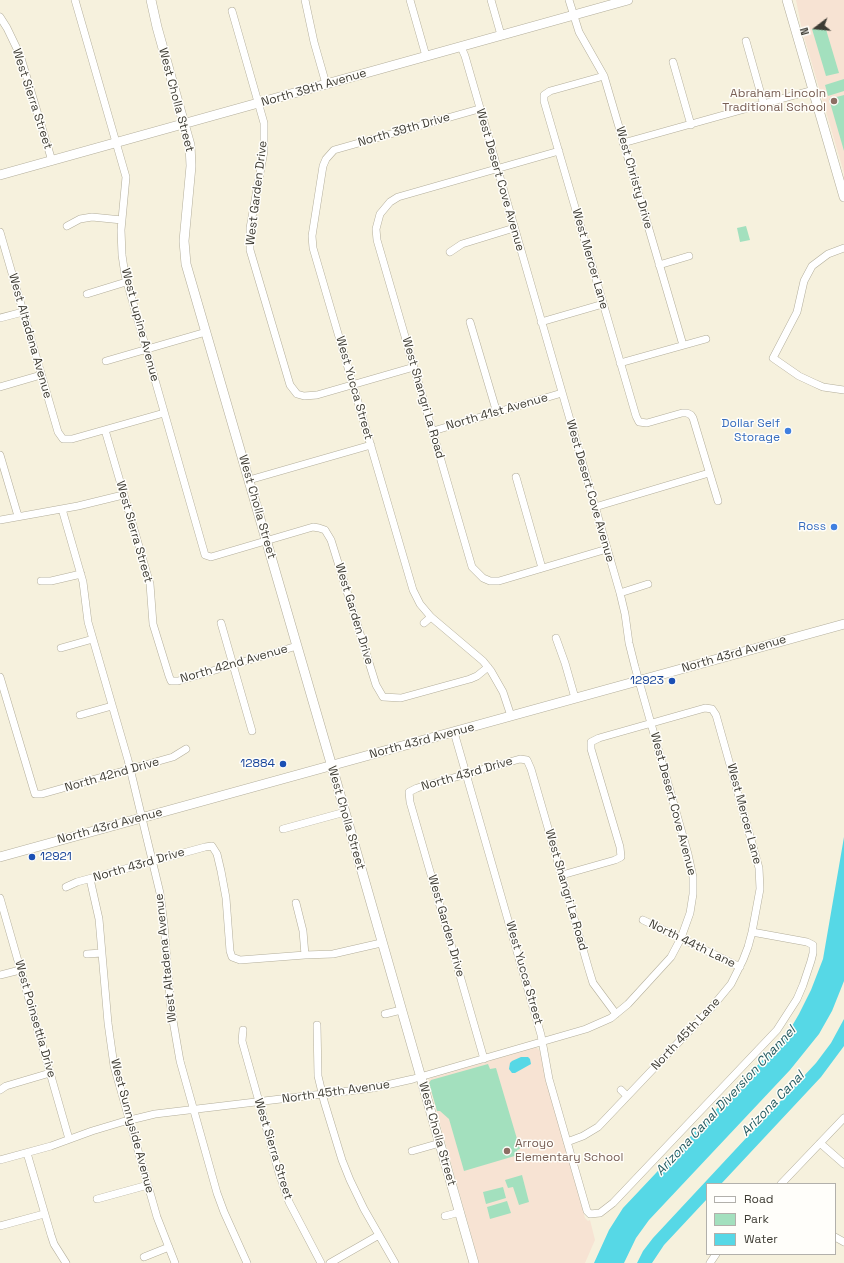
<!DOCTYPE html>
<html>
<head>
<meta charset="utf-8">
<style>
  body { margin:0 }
  #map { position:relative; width:844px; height:1263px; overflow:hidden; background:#f6f1dd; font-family:"Space Grotesk",sans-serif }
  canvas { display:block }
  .legend { position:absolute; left:706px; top:1183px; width:130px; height:72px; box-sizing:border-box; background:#fffefa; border:1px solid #b2b0ab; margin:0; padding:5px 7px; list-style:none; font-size:12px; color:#3e3c34 }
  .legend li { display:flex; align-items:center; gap:8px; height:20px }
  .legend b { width:20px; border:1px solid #b2b0ab }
  .north { position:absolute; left:796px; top:8px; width:40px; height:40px; -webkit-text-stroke:3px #fffefa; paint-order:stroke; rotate:254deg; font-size:11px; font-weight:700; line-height:16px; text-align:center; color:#3e3c34 }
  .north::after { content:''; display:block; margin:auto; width:14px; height:18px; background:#3e3c34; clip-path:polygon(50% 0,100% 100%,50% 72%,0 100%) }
</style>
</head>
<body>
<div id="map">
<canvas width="844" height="1263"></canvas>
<ul class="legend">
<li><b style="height:5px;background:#fff"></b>Road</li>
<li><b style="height:11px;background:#a3e0be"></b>Park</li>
<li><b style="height:11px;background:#56d8e6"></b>Water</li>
</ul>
<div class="north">N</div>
</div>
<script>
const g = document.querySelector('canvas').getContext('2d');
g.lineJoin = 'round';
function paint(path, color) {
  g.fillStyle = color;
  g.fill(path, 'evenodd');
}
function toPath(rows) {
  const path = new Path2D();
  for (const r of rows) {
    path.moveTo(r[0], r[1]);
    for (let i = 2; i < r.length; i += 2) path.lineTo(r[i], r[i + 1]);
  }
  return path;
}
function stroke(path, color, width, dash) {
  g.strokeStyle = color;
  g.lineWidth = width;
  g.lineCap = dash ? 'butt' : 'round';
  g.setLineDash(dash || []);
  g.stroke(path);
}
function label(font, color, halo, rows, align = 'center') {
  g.font = font + ' "Space Grotesk",sans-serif';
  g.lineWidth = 3;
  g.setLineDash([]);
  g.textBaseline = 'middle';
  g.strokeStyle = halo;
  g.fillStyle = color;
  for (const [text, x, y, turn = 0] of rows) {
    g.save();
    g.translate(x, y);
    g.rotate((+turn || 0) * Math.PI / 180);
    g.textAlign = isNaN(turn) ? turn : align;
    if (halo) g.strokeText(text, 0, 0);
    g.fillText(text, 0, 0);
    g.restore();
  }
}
paint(toPath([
  [796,0,844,0,844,173,802,30],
  [534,1048,537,1048,540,1051,545,1076,585,1218,588,1221,590,1220,595,1240,585,1263,479,1263,428,1081,431,1078]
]), '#f7e3d3');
paint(toPath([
  [825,26,839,73,826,76,812,29],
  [844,79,844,91,828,96,825,85],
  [844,95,844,151,829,99],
  [746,226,750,240,740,242,737,228],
  [488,1064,490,1069,496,1068,520,1149,517,1150,518,1155,464,1171,449,1119,440,1111,437,1111,429,1083,431,1080],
  [522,1175,529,1202,519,1205,513,1187,508,1188,505,1180],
  [503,1187,506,1198,486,1204,483,1192],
  [507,1201,511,1213,490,1219,487,1207]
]), '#a3e0be');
paint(toPath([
  [844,837,844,981,832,1011,819,1034,790,1070,649,1220,636,1238,624,1263,594,1263,609,1230,623,1208,770,1052,792,1026,799,1014,811,990,823,959],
  [844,1019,844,1046,821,1077,721,1184,707,1184,707,1199,664,1245,652,1263,637,1263,643,1251,653,1238,816,1063,831,1043],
  [521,1057,528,1057,530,1059,531,1064,515,1073,512,1073,509,1069,510,1063,512,1061]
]), '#56d8e6');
const street = toPath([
  [75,0,126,177,121,230,122,255,125,275,205,555,211,557,313,527,319,528,325,530,331,540,376,685,383,697,401,698,470,679,477,676,488,667],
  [305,0,314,42,326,84],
  [410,0,426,56],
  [491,0,501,35],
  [569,0,579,32,604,76,683,345],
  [232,11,264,123,264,151,250,228,250,250,290,385,297,394,304,396,317,395,414,367],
  [0,17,7,28,20,55,52,161],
  [746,41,764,105],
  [673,62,691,125],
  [604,76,550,91,544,95,544,101,636,416,639,422,647,423,682,413,687,413,691,415,693,418,718,501],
  [479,109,334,150,326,159,323,166,312,236,313,248,413,590,420,604,431,617,483,661,491,671,503,692,511,716],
  [623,143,813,90],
  [559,151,398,197,390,202,380,214,376,229,377,240,472,567,483,578,490,581,499,581,607,549],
  [67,226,80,219,92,217,122,220],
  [0,232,58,432,63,439,72,439,164,413],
  [844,248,828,254,812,266,804,281,797,312,773,358,799,376,814,383,823,387,844,390],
  [450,252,462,244,514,228],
  [659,265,689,256],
  [87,294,126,282],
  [0,318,23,312],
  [470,322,497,413],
  [541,322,603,304],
  [106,361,206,332],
  [620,363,706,339],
  [0,387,41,375],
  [105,430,150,584,153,624,169,676,171,681,178,681,297,646],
  [433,431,562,393],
  [0,455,18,516],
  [516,477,542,568],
  [249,480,371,445],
  [595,507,709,473],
  [62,509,83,582,88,622,128,760,160,893,164,925,171,1009,180,1061,217,1193,224,1212,247,1263],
  [0,520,78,506,123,495],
  [41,581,51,581,81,574],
  [620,593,648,584],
  [221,623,252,731],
  [424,623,431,617],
  [556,638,565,663,575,698],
  [61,648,93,639],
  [0,677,35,794,42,794,173,757,186,749],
  [80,715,112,706],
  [454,732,541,1035,549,1079,587,1211,590,1214,600,1213,613,1203,777,1030,797,999,803,985,811,961,813,953,813,945,807,942,752,932],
  [283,829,345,812],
  [562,875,615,860,621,857,620,847,591,749,591,742,599,738,705,708,712,709,716,715,759,868,760,889,752,932,748,947,743,960,731,984,712,1007,598,1127,583,1136,567,1142],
  [90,879,99,919,108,1023,114,1066,157,1217,175,1263],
  [66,887,77,882,205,847,212,846,217,854,221,871,226,898,230,951,232,957,240,960,305,955,333,954,381,943],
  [0,898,69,1139],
  [296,903,303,931,305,955],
  [643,920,740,967],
  [87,954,102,953],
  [0,975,20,970],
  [385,1014,401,1010],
  [317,1025,318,1076,324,1101,342,1160,350,1180,364,1209,395,1263],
  [243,1030,242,1041,279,1173,289,1202,321,1263],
  [484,1059,410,802,409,792,417,788,520,759,527,760,531,769,589,970,593,983,616,1014],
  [0,1090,6,1086,50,1073],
  [621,1090,627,1096],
  [820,1143,844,1164],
  [412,1151,440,1143],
  [27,1153,51,1235,54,1244,66,1263],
  [0,1160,51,1146,92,1131,122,1122,155,1114,373,1088,413,1079,586,1029,611,1018,628,1004,671,957,681,938,690,913,693,894,693,877,688,854,635,667,629,643,625,614,620,593,465,56,461,47],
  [781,1184,844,1118],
  [97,1199,148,1185],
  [445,1216,460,1212],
  [0,1226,44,1214],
  [835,1237,844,1242],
  [144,1257,169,1247],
  [330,1263,379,1235],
  [710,1263,716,1254]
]);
const secondary = toPath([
  [151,0,157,27,190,145,191,166,184,241,186,264,335,777,474,1263],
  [787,0,844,197],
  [0,175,628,0],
  [0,857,844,624]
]);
stroke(street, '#b3ae9b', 8);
stroke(secondary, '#b3ae9b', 10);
stroke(street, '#fff', 7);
stroke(secondary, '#fff', 9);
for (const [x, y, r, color] of [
  [834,101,4,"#8d6e63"],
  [788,431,4,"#3f7fe0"],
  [834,527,4,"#3f7fe0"],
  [672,681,4,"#1a4fb4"],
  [283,764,4,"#1a4fb4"],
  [32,857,4,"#1a4fb4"],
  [507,1151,4,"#8d6e63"]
]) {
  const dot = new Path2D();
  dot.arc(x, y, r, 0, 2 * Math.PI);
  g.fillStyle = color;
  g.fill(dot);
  stroke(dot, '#fffefa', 1.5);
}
label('12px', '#3e3c34', '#fffefa', [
  ["North 39th Avenue",314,88,-16],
  ["West Sierra Street",32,99,72],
  ["West Cholla Street",176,100,75],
  ["North 39th Drive",404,130,-16],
  ["West Christy Drive",634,178,74],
  ["West Desert Cove Avenue",500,180,74],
  ["West Garden Drive",257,193,-83],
  ["West Mercer Lane",590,259,74],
  ["West Lupine Avenue",140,325,75],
  ["West Altadena Avenue",30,336,74],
  ["West Yucca Street",354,388,74],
  ["West Shangri La Road",423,398,74],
  ["North 41st Avenue",497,412,-16],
  ["West Desert Cove Avenue",590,491,74],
  ["West Cholla Street",257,507,74],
  ["West Sierra Street",134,532,74],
  ["West Garden Drive",354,614,73],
  ["North 43rd Avenue",734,654,-16],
  ["North 42nd Avenue",234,664,-16],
  ["North 43rd Avenue",422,741,-15],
  ["North 43rd Drive",467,774,-16],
  ["North 42nd Drive",112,775,-16],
  ["West Desert Cove Avenue",673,804,75],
  ["West Mercer Lane",744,814,75],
  ["West Cholla Street",346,818,74],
  ["North 43rd Avenue",110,826,-15],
  ["North 43rd Drive",139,865,-16],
  ["West Shangri La Road",566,890,74],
  ["West Garden Drive",446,926,74],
  ["North 44th Lane",692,944,26],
  ["West Altadena Avenue",166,958,-96],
  ["West Yucca Street",524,973,74],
  ["West Poinsettia Drive",35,1019,74],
  ["North 45th Lane",686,1034,-47],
  ["North 45th Avenue",336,1092,-8],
  ["West Sunnyside Avenue",132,1126,75],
  ["West Cholla Street",437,1134,74],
  ["West Sierra Street",273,1149,73]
]);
label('12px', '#785e54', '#fffefa', [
  ["Abraham Lincoln",826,94],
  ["Traditional School",826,108],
  ["Arroyo",515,1144,"left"],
  ["Elementary School",515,1158,"left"]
], 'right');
label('12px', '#366cbe', '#fffefa', [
  ["Dollar Self",780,424],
  ["Storage",780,438],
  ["Ross",826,527]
], 'right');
label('12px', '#164399', '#fffefa', [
  ["12923",664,681],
  ["12884",275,764],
  ["12921",40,857,"left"]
], 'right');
label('italic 13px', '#275d63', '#fffefa', [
  ["Arizona Canal Diversion Channel",726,1101,-47],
  ["Arizona Canal",773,1104,-46]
]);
</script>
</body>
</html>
